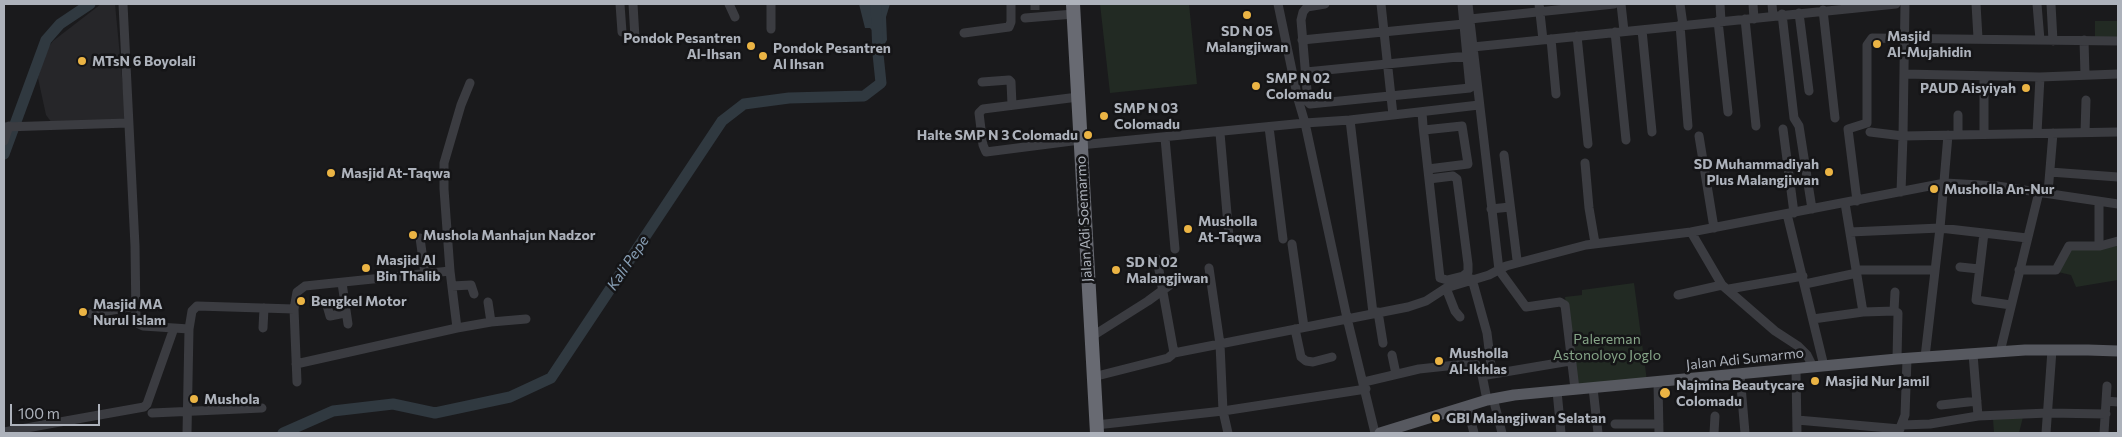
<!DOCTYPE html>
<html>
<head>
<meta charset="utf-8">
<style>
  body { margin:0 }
  #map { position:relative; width:2122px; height:437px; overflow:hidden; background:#1a1a1c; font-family:Commissioner,sans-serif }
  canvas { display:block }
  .frame { position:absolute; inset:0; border:5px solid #adb2bb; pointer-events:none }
  .scale { position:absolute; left:10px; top:404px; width:90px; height:22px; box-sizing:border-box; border:2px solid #adb2bb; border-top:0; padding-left:6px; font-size:15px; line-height:18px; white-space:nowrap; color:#adb2bb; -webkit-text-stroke:4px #151517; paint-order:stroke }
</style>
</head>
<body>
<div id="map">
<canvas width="2122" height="437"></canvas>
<div class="frame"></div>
<div class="scale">100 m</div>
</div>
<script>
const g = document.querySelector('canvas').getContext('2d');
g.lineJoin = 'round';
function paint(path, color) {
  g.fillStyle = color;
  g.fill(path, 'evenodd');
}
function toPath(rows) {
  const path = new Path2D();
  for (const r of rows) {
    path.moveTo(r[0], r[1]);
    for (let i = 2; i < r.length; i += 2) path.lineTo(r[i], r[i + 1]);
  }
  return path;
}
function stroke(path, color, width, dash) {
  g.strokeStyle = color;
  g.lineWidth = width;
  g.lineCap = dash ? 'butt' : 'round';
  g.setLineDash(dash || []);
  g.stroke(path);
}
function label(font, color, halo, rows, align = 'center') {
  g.font = font + ' Commissioner,sans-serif';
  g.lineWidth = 5;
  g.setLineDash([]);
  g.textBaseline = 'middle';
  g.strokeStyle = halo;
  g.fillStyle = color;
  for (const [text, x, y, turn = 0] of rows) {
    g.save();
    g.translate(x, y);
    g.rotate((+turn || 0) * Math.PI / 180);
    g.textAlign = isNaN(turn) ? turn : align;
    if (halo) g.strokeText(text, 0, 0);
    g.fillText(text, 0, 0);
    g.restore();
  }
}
paint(toPath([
  [101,4,115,4,126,119,52,123,46,115,38,78,44,53,53,41]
]), '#262629');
paint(toPath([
  [1100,4,1189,4,1197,84,1110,93],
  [2095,21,2118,21,2118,39,2095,39],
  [2118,243,2118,280,2076,287,2071,275,2058,272,2069,249],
  [1634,283,1647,381,1575,385,1565,297,1582,295,1582,290],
  [2023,417,2019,433,1994,433,1993,419]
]), '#222a23');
paint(toPath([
  [859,4,890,4,886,17,887,40,883,47,877,35,870,28,865,28]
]), '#303940');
stroke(toPath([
  [4,154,46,40,60,24,90,4],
  [283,433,333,411,393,404,435,413,510,397,551,378,722,121,744,104,789,98,864,96,881,83,878,54,876,4]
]), '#303940', 11);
stroke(toPath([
  [1035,4,1035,10]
]), '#37383c', 9, [9, 4.5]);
stroke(toPath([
  [123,4,135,246,136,320,139,324,143,326,174,328],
  [620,4,622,32],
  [633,4,635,38],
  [729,4,735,17],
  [1325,4,1307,7,1303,12,1301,20,1308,102,1310,104,1470,88,1462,4],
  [1381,4,1393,115],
  [1468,4,1499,270,1526,307,1560,302,1565,305,1575,389],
  [1539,4,1543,40],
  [1621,4,1624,31],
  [1680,4,1683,25],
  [1720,4,1721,21],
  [1753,4,1754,19],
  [1772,4,1773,16],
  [1905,4,1903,136,2118,132],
  [1976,4,1978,38],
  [2037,4,2040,40],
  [2051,4,2053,41],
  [1823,10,1835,118],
  [1799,13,1809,91],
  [1782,14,1794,118,1799,126,1812,209],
  [1025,18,1074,14],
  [1470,19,1614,4],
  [1745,19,1756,126],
  [1718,21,1728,112],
  [1680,25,1688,126],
  [771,29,771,4],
  [1642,30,1652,132],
  [1615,32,1626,140],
  [964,33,1009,27,1011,22,1011,4],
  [1577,36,1588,144],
  [1551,39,1556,94],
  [1302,40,1464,24],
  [2084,40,2085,75],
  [1473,47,1896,4],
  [1306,72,1468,56],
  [1904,74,2040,77,2118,74],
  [1984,76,1984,133],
  [982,82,1009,80,1011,82,1012,105],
  [1078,97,983,109,979,113,983,145,986,152,1080,140],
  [1422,112,1423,126,1440,278,1447,280,1463,276,1468,272,1468,264,1457,179,1453,176,1429,179],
  [1350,120,1373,313],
  [4,127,128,123],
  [1269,127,1283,239],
  [1783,129,1794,213],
  [1424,130,1462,126,1468,164,1428,169],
  [1870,132,1903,136,1901,192],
  [2085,132,2086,100],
  [1220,133,1229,237],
  [2037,133,2040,77],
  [1958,134,1958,115],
  [1699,136,1714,228],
  [1165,138,1175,249],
  [4,141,9,126],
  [1080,145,1305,123,1298,99,1278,4],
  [1504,155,1517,260],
  [1585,163,1589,208,1595,243],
  [2050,172,2118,177],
  [2048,193,2053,133],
  [1857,201,1848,129,1867,123,1867,45,1872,38,2118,41],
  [2099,202,2099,243],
  [1845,203,1863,312],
  [1491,209,1510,207],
  [1787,214,1824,366],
  [1691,232,1722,285,1775,331,1798,346,1807,355,1813,367],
  [1850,232,1940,228,2027,238],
  [1984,233,1976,300,2011,305],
  [420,238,425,274],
  [1292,244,1304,327],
  [1157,259,1174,353],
  [1960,267,1979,269],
  [1209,268,1220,344,1223,411,1228,433],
  [1856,270,1935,270],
  [2019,270,2056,270,2069,246,2100,246,2118,241],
  [450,271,444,189,444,163,461,105,470,83],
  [1472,279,1487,333,1492,374],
  [342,283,348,324],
  [1805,284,1857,273],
  [452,286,471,285,474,294],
  [1446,288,1455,311,1460,317],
  [1729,289,1803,276],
  [1678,295,1722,285],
  [326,302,330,316,345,313],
  [488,302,491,322],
  [294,309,297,382],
  [1894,311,1895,292],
  [1378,312,1383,343],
  [91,314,135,306],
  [1813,319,1863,312,1895,311,1898,313,1897,359],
  [263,328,264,308],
  [189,329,192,311,197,306,294,309,297,292,305,286,450,271,457,328],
  [1295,329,1301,357,1306,361,1313,362,1332,357],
  [1091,337,1148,301,1178,279],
  [2000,352,2039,192],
  [1973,354,1978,416],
  [1392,355,1396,374],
  [1925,357,1940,228,1948,135],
  [296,364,457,328,491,322,526,319],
  [1796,369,1797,433],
  [1740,374,1745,433],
  [1487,375,1570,361],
  [1093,377,1168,358,1174,353,1408,307,1426,301,1446,288,1489,275,1506,266,1586,245,1691,232,1945,183,1997,186,2118,204],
  [1364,382,1419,369,1475,363,1482,375,1487,400],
  [1658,383,1659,433],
  [1593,388,1598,433],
  [1557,391,1561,433],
  [1493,398,1502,433],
  [2106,401,2118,402],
  [1941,405,1977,401],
  [1467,406,1474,433],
  [152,413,262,408],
  [1797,420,1900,429],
  [1615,424,1659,424],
  [1096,425,1223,411,1366,389],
  [1902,425,1930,424,1978,416,2048,413,2106,414],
  [1900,428,1905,415,1907,359],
  [4,432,144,407,147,404,174,328,189,329,187,433],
  [1375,433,1347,318,1305,123,1350,120,1479,105],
  [1714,433,1715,416],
  [2046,433,2052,350],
  [2104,433,2107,386]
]), '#3b3c41', 9);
stroke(toPath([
  [1380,433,1487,400,1514,395,1897,359,2025,350,2088,350,2118,351]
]), '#575960', 11);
stroke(toPath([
  [1073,4,1097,433]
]), '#686a72', 14);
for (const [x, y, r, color] of [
  [1247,15,5,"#ebb444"],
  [1877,44,5,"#ebb444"],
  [751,46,5,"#ebb444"],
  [763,56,5,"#ebb444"],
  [82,61,5,"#ebb444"],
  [1256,86,5,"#ebb444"],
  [2026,88,5,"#ebb444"],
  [1104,116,5,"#ebb444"],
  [1088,135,5,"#ebb444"],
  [1829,172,5,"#ebb444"],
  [331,173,5,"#ebb444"],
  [1934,189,5,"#ebb444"],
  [1188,229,5,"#ebb444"],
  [413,235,5,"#ebb444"],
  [366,268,5,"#ebb444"],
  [1116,270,5,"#ebb444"],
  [301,301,5,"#ebb444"],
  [83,312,5,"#ebb444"],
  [1439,361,5,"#ebb444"],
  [1815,381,5,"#ebb444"],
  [1665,393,6,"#ebb444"],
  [194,399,5,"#ebb444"],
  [1436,418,5,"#ebb444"]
]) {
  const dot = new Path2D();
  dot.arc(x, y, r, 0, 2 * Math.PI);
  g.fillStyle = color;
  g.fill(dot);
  stroke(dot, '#151517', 2);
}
label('bold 14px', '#adb2bb', '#151517', [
  ["SD N 05",1247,31,"center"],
  ["Malangjiwan",1247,47,"center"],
  ["Masjid",1887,36],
  ["Al-Mujahidin",1887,52],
  ["Pondok Pesantren",741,38,"right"],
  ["Al-Ihsan",741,54,"right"],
  ["Pondok Pesantren",773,48],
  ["Al Ihsan",773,64],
  ["MTsN 6 Boyolali",92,61],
  ["SMP N 02",1266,78],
  ["Colomadu",1266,94],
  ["PAUD Aisyiyah",2016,88,"right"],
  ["SMP N 03",1114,108],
  ["Colomadu",1114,124],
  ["Halte SMP N 3 Colomadu",1078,135,"right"],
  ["SD Muhammadiyah",1819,164,"right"],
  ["Plus Malangjiwan",1819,180,"right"],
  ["Masjid At-Taqwa",341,173],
  ["Musholla An-Nur",1944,189],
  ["Musholla",1198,221],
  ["At-Taqwa",1198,237],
  ["Mushola Manhajun Nadzor",423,235],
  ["Masjid Al",376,260],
  ["Bin Thalib",376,276],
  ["SD N 02",1126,262],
  ["Malangjiwan",1126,278],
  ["Bengkel Motor",311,301],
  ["Masjid MA",93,304],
  ["Nurul Islam",93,320],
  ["Musholla",1449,353],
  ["Al-Ikhlas",1449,369],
  ["Masjid Nur Jamil",1825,381],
  ["Najmina Beautycare",1676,385],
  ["Colomadu",1676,401],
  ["Mushola",204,399],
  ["GBI Malangjiwan Selatan",1446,418]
], 'left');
label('14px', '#adb2bb', '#151517', [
  ["Jalan Adi Soemarmo",1084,219,-93],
  ["Jalan Adi Sumarmo",1745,359,-6]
]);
label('14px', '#86a588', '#151517', [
  ["Palereman",1607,339],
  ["Astonoloyo Joglo",1607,355]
]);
label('italic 15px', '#879eb4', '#151517', [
  ["Kali Pepe",628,263,-56]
]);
</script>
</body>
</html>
